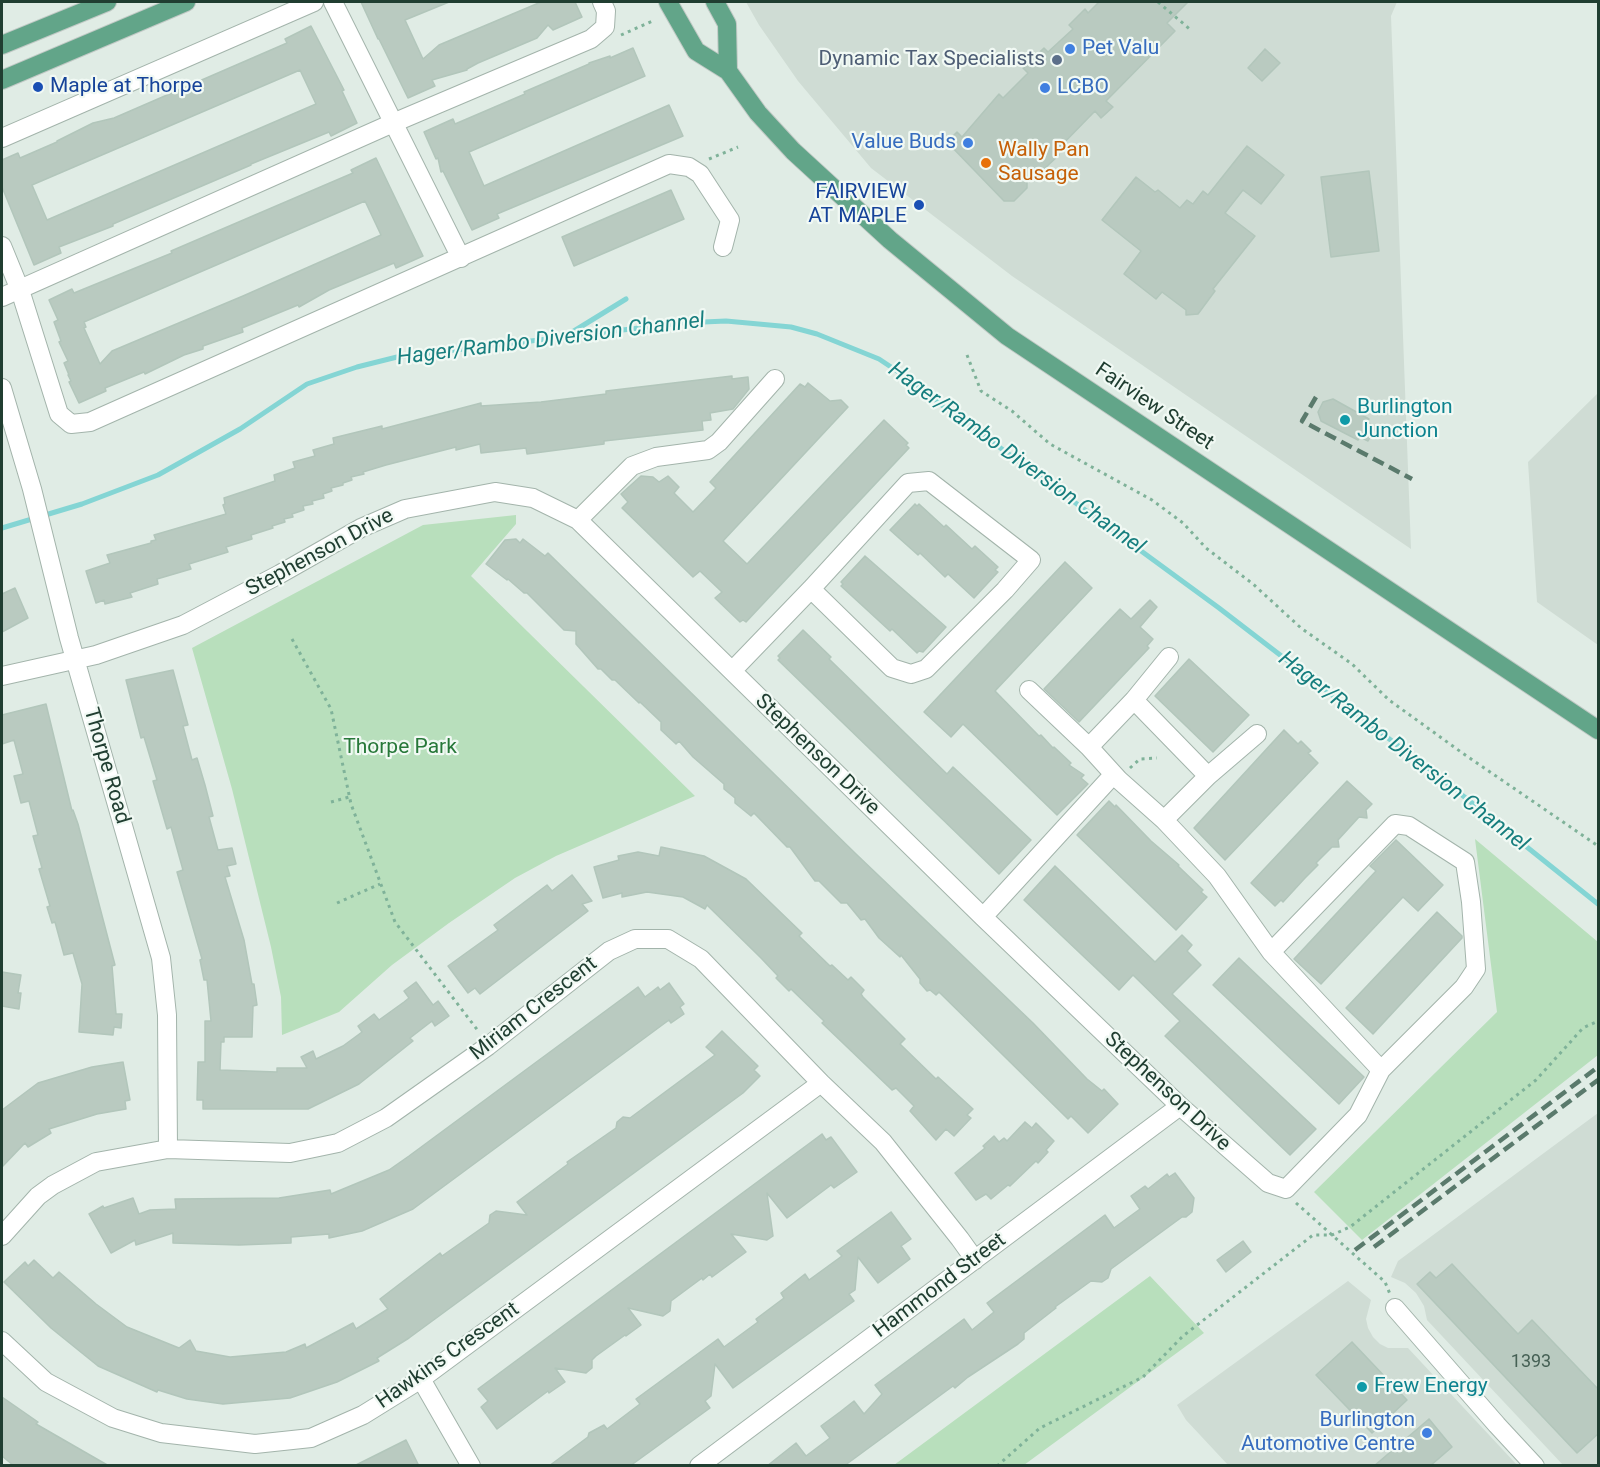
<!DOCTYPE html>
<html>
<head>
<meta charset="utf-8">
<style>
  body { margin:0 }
  #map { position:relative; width:1600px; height:1467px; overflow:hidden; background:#e0ece5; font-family:Roboto,sans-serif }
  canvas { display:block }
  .frame { position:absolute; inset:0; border:3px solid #203e31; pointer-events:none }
</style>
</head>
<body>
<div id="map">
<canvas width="1600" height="1467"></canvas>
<div class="frame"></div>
</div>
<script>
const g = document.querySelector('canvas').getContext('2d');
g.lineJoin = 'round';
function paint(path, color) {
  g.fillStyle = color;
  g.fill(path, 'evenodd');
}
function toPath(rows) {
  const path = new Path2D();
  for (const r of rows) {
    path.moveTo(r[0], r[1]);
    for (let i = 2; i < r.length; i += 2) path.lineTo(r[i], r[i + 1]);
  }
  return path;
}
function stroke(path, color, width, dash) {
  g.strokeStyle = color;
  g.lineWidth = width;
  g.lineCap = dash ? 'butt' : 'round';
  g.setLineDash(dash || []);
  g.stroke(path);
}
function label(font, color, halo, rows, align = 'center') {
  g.font = font + ' Roboto,sans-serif';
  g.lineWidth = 4.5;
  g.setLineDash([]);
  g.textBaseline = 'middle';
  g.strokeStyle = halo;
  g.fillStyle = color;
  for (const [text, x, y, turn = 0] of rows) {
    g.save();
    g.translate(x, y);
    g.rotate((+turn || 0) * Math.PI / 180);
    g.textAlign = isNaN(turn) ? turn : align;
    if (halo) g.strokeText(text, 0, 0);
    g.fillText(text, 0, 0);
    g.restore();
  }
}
paint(toPath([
  [746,2,1397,2,1391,16,1411,549,1012,276,871,168,798,81,759,25],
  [1598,393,1598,645,1537,602,1528,462],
  [1598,1113,1598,1465,1563,1465,1427,1320,1424,1306,1416,1293,1405,1283,1391,1277,1398,1261],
  [1348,1281,1371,1300,1366,1319,1368,1328,1373,1337,1380,1344,1388,1348,1408,1348,1517,1465,1228,1465,1186,1420,1177,1405]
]), '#cfdcd4');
paint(toPath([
  [516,515,516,524,471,576,695,796,556,856,515,878,449,923,392,965,339,1012,282,1035,281,997,271,947,232,789,192,648,423,525],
  [1475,839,1598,942,1598,1055,1362,1240,1314,1192,1497,1012],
  [1150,1276,1204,1333,1024,1465,894,1465]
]), '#b8dfbc');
stroke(toPath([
  [569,334,626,299],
  [2,528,82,504,158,475,240,429,307,384,357,367,397,357,681,323,726,321,791,327,817,334,879,359,915,383,939,403,1219,608,1457,791,1598,904]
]), '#84d5d4', 5);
const building = toPath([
  [361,2,449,2,405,20,423,59,439,45,541,2,575,2,582,17,553,30,548,25,537,38,478,63,467,69,467,70,432,80,435,86,408,98,379,39,378,39,361,2],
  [1099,2,1188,2,1167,23,1175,31,1106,101,1113,107,1101,118,1095,111,1056,151,1059,155,1043,170,1039,167,1027,182,1027,188,1014,201,1004,201,947,142,957,132,962,137,999,94,1003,98,1028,73,1023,68,1044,48,1048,52,1073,29,1069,25,1085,9,1088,13,1099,2],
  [311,26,344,90,342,91,357,123,331,136,329,132,251,164,251,165,113,224,113,226,59,247,61,253,34,265,2,187,2,160,18,153,20,158,57,142,57,141,93,123,114,118,287,43,285,39,311,26],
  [300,70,316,104,47,220,32,185,300,70],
  [633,48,645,76,469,152,484,186,669,105,683,136,497,214,499,218,472,230,443,171,441,172,438,158,436,159,424,132,453,119,455,124,525,94,524,92,589,64,589,63,610,56,610,58,633,48],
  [1265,49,1280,63,1262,81,1248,68,1265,49],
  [1247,146,1284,175,1261,204,1243,190,1225,213,1255,236,1213,289,1215,291,1198,314,1186,315,1186,310,1162,292,1156,299,1124,274,1141,251,1102,220,1136,177,1155,192,1158,190,1180,208,1187,200,1193,204,1203,191,1208,195,1247,146],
  [376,158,423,256,396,268,394,263,329,290,299,307,298,305,242,328,243,332,203,346,203,349,184,355,145,374,144,372,105,388,106,391,79,403,69,382,71,381,68,375,69,375,64,363,68,361,59,342,61,341,54,322,58,320,49,300,72,289,74,293,172,253,171,251,353,173,351,170,376,158],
  [365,201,381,235,243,296,112,351,100,364,84,328,86,327,84,322,365,201],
  [1369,171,1379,251,1331,257,1321,177,1369,171],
  [671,190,684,219,574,266,562,237,671,190],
  [732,376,732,379,748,377,749,389,733,409,710,413,711,420,702,421,703,430,604,441,604,444,527,454,526,448,481,453,480,444,456,450,456,447,386,465,363,472,364,474,351,477,352,480,343,483,343,485,331,488,332,491,323,494,324,498,312,501,313,504,303,506,304,510,292,514,293,517,284,519,285,522,272,526,273,528,251,535,252,539,226,547,228,552,189,564,191,569,157,579,158,584,130,593,132,597,105,604,104,600,96,603,86,571,110,563,107,555,151,543,151,541,156,540,154,535,226,514,223,505,225,504,224,498,275,481,274,475,295,468,293,462,315,456,313,450,334,444,333,438,382,426,382,429,481,403,481,406,541,402,606,394,606,391,732,376],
  [808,383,830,401,841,400,848,407,723,541,747,564,884,420,908,443,906,445,909,448,746,622,743,620,740,622,715,598,722,592,700,571,693,577,622,508,628,502,621,494,641,476,653,477,659,482,668,476,679,487,674,493,693,512,716,488,710,482,800,384,805,387,808,383],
  [1333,399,1369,419,1367,422,1376,427,1368,441,1360,437,1358,440,1321,421,1318,412,1323,402,1333,399],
  [915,504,917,506,919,504,944,527,946,525,972,549,975,546,998,567,995,570,998,572,974,598,948,574,945,577,920,553,918,555,890,530,915,504],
  [516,539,520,543,523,539,545,556,548,553,856,854,1033,1023,1087,1079,1102,1091,1104,1089,1118,1104,1088,1133,1071,1116,1068,1119,939,992,936,995,930,990,927,991,920,983,920,979,901,955,900,957,879,938,865,919,861,920,847,903,841,903,819,881,815,881,790,847,787,847,754,813,751,816,735,803,735,798,724,789,724,784,693,757,679,741,676,744,661,730,661,722,640,702,639,703,615,680,612,680,601,669,598,669,576,644,576,631,564,630,527,593,524,593,508,579,507,580,486,564,505,540,516,539],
  [865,556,946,627,923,652,919,651,917,653,892,629,890,631,841,586,843,584,841,582,865,556],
  [1065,562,1092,588,995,691,1039,736,1041,735,1053,748,1054,747,1071,763,1069,765,1084,775,1081,778,1088,784,1057,815,963,724,951,737,924,712,1065,562],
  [15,588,28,618,2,632,2,594,15,588],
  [1150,600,1157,607,1140,627,1153,639,1147,646,1149,648,1079,722,1044,689,1120,609,1131,619,1150,600],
  [803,630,831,657,829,659,947,774,953,767,1031,840,999,874,778,660,780,658,778,656,803,630],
  [1189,659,1249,715,1213,752,1155,696,1189,659],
  [173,670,188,725,183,726,192,760,197,758,205,785,213,816,209,817,218,850,232,848,236,864,227,866,230,876,225,877,244,940,252,984,254,984,257,1005,253,1006,252,1037,224,1037,224,1042,221,1042,220,1070,277,1072,277,1068,307,1068,301,1057,313,1051,316,1059,343,1046,362,1032,358,1026,374,1014,379,1020,404,1002,409,998,404,991,416,982,433,1005,438,1001,449,1016,435,1026,432,1021,410,1038,413,1041,359,1084,308,1109,203,1109,203,1100,197,1100,198,1062,205,1062,205,1021,211,1021,207,980,204,980,200,960,202,959,177,872,183,870,171,827,167,829,153,781,157,780,144,737,141,738,126,680,173,670],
  [46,704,72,811,73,810,78,824,115,965,112,966,116,1014,122,1014,121,1028,114,1027,113,1035,79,1032,82,984,73,953,64,955,55,922,52,923,47,907,50,906,39,869,42,868,33,836,38,835,29,801,21,803,14,776,23,774,14,740,2,744,2,715,46,704],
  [1284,730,1298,744,1301,741,1311,751,1308,753,1318,763,1225,860,1194,828,1284,730],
  [1347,781,1372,804,1366,810,1367,818,1359,817,1338,840,1339,847,1332,847,1316,863,1318,865,1305,878,1283,902,1281,900,1275,906,1251,883,1347,781],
  [1109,801,1115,807,1116,805,1151,841,1179,865,1178,866,1203,890,1201,892,1207,897,1176,930,1077,835,1109,801],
  [1396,840,1443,885,1418,911,1403,897,1321,984,1294,959,1376,871,1370,866,1396,840],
  [661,847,704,856,746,879,802,933,799,936,830,966,832,965,848,980,851,977,864,990,861,994,863,997,905,1039,900,1044,936,1079,938,1077,973,1109,967,1115,971,1118,954,1136,946,1129,936,1140,910,1111,914,1106,896,1088,892,1090,822,1023,824,1021,791,989,789,991,776,978,778,976,761,958,707,905,705,909,683,897,647,892,622,897,622,893,603,898,594,867,619,860,618,856,638,852,659,856,661,847],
  [1055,866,1155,962,1182,935,1192,945,1187,951,1201,965,1172,994,1316,1129,1290,1155,1165,1036,1180,1021,1133,975,1119,990,1024,900,1055,866],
  [572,875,592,901,582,904,588,911,480,994,475,988,468,993,448,966,498,930,494,925,547,885,552,891,572,875],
  [1437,912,1462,936,1462,938,1373,1034,1346,1008,1437,912],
  [1239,958,1364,1077,1339,1104,1213,985,1239,958],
  [2,972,21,975,18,993,21,993,19,1009,2,1006,2,972],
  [669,983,684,1004,680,1007,684,1014,671,1023,669,1020,413,1209,362,1231,329,1238,329,1234,291,1237,291,1243,239,1245,173,1243,173,1233,136,1245,135,1240,111,1253,89,1214,103,1206,104,1208,133,1198,139,1214,150,1210,176,1209,175,1199,279,1198,330,1190,331,1194,389,1170,409,1156,638,987,645,997,658,987,660,990,669,983],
  [722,1031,758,1066,754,1070,760,1076,743,1093,409,1338,377,1358,379,1361,337,1382,290,1398,223,1404,187,1399,158,1390,157,1392,98,1366,51,1328,4,1282,25,1262,28,1266,34,1260,53,1278,59,1272,96,1304,127,1327,179,1348,190,1340,196,1351,230,1357,286,1352,305,1344,306,1348,353,1323,356,1329,388,1309,380,1299,440,1253,442,1256,489,1223,490,1215,496,1211,527,1215,517,1202,568,1164,567,1162,616,1128,617,1122,623,1117,630,1118,715,1055,706,1047,722,1031],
  [123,1062,130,1100,125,1101,126,1109,97,1114,49,1129,51,1133,28,1147,25,1143,2,1167,2,1110,38,1083,92,1067,123,1062],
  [1025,1122,1032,1128,1036,1123,1054,1141,1046,1150,1048,1152,1038,1163,1036,1161,1010,1186,1008,1185,991,1199,986,1194,976,1200,955,1173,985,1148,983,1146,994,1136,999,1142,1004,1138,1007,1141,1025,1122],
  [822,1134,826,1140,831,1137,857,1172,834,1188,831,1185,787,1218,767,1193,773,1236,767,1240,731,1234,746,1252,712,1277,710,1274,703,1280,702,1278,671,1301,670,1311,663,1316,628,1308,641,1325,626,1336,625,1335,596,1356,592,1360,592,1368,586,1373,555,1368,565,1382,549,1393,548,1391,497,1429,481,1407,488,1401,478,1389,822,1134],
  [1175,1173,1194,1198,1192,1212,1186,1217,1182,1217,1111,1269,1108,1278,1102,1282,1091,1281,1055,1307,1056,1308,1024,1333,1024,1339,1018,1344,968,1377,955,1388,953,1386,844,1466,767,1466,796,1443,806,1456,830,1438,821,1426,840,1412,854,1401,864,1414,882,1394,875,1385,964,1319,972,1330,994,1312,987,1303,1105,1215,1114,1228,1140,1209,1131,1196,1145,1186,1148,1189,1167,1174,1169,1177,1175,1173],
  [891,1212,911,1239,901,1246,910,1259,878,1283,858,1257,855,1290,849,1294,854,1301,733,1388,715,1364,711,1396,705,1401,710,1408,630,1466,549,1466,588,1437,589,1433,604,1425,607,1429,640,1404,636,1399,718,1339,724,1347,758,1322,756,1319,784,1298,781,1293,805,1274,809,1280,842,1256,837,1251,891,1212],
  [1243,1241,1251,1252,1226,1272,1217,1260,1243,1241],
  [1452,1264,1518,1334,1532,1320,1599,1390,1599,1433,1577,1453,1417,1284,1430,1272,1436,1278,1452,1264],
  [1352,1342,1407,1400,1372,1433,1316,1375,1352,1342],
  [2,1397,38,1422,36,1424,109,1466,14,1466,2,1456,2,1397],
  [1429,1419,1452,1447,1430,1466,1374,1466,1429,1419],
  [406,1440,419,1466,354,1466,406,1440]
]);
paint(building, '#b9cac0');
stroke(building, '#b2c6bb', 1.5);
const minor = toPath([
  [333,2,461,258],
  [2,138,314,2],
  [2,246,20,290,59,414,71,424,90,422,669,164,689,167,700,174,730,220,723,247],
  [2,297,393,123,591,39,605,27,606,11,602,2],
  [2,388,32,489,69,638,161,958,167,1015,168,1149],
  [578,520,632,466,656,457,708,450,719,442,775,379],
  [732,671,811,589,908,483,929,481,1031,560,1005,590,926,669,911,674,892,668,811,589],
  [2,676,96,655,183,625,280,574,361,528,405,509,495,492,533,498,578,520,983,917,1180,1106,1268,1183,1286,1189,1358,1115,1381,1070,1464,987,1476,969,1471,902,1465,862,1409,826,1395,824,1271,952],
  [1029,690,1089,747,1119,780,1164,820,1217,876,1271,952,1381,1070],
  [1134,700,1208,776],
  [1089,747,1134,700,1169,657],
  [1164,820,1208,776,1257,734],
  [983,917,1113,775],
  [2,1236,38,1196,53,1185,96,1162,168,1149,290,1153,338,1143,386,1118,488,1046,609,951,635,939,668,939,701,959,821,1083,883,1142,960,1239,975,1260],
  [1395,1308,1497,1425,1535,1466],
  [2,1341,46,1382,113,1418,161,1433,255,1444,311,1438,363,1415,421,1379,821,1083],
  [421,1379,471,1466],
  [699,1466,1180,1106]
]);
const major = toPath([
  [668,2,696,51,728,71,758,113,793,151,890,240,1007,336,1598,730],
  [715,2,727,24,728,71],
  [2,45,107,2],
  [2,80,186,2]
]);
stroke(minor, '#a3b4ab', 20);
stroke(major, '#c1c9c5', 20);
stroke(toPath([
  [1158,2,1192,31],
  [621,35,655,20],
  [709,159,738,147],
  [967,355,981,391,1012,411,1050,444,1152,500,1183,523,1206,548,1253,584,1301,628,1352,664,1389,700,1461,752,1598,846],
  [292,639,331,709,351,804,395,922,479,1032],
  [1130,768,1140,759,1157,758],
  [331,802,349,797],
  [337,903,380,884],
  [1296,1203,1385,1282,1390,1294],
  [997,1466,1040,1428,1143,1377,1183,1336,1313,1235,1332,1235,1350,1227,1536,1080,1583,1028,1598,1021]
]), '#7fb299', 3, [3, 4.5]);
stroke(minor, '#fff', 18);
stroke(major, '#62a589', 18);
stroke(toPath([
  [1316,397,1302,421,1412,479],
  [1374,1247,1598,1080],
  [1355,1250,1598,1067]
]), '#5a7a6c', 4.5, [12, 6]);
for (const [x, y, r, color] of [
  [1070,49,6,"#3f7fe0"],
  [1057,60,6,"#5c6f8a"],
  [38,87,6,"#1a4fb4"],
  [1045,88,6,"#3f7fe0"],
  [968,143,6,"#3f7fe0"],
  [986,163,6,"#e8710a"],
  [919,205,6,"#1a4fb4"],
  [1345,420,6,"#0f9aa8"],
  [1362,1387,6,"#0f9aa8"],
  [1427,1433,6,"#3f7fe0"]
]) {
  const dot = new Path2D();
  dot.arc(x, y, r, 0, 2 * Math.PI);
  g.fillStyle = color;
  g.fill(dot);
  stroke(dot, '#f1f9f4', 2);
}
label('18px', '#466155', null, [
  ["1393",1531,1362]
]);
label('21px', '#366cbe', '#f1f9f4', [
  ["Pet Valu",1082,49],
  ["LCBO",1057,88],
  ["Value Buds",956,143,"right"],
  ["Burlington",1415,1421,"right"],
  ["Automotive Centre",1415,1445,"right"]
], 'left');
label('21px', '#4e5e75', '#f1f9f4', [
  ["Dynamic Tax Specialists",1045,60]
], 'right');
label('21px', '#164399', '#f1f9f4', [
  ["Maple at Thorpe",50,87],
  ["FAIRVIEW",907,193,"right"],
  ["AT MAPLE",907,217,"right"]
], 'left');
label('21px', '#c56008', '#f1f9f4', [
  ["Wally Pan",998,151],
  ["Sausage",998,175]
], 'left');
label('21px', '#203e31', '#f1f9f4', [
  ["Fairview Street",1154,407,34],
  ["Stephenson Drive",320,553,-28],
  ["Stephenson Drive",817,755,44],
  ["Thorpe Road",106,766,74],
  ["Miriam Crescent",534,1009,-38],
  ["Stephenson Drive",1167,1092,43],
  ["Hammond Street",940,1286,-37],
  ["Hawkins Crescent",448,1356,-35]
]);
label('21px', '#0d838f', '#f1f9f4', [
  ["Burlington",1357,408],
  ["Junction",1357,432],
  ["Frew Energy",1374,1387]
], 'left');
label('21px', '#277839', '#f1f9f4', [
  ["Thorpe Park",400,748]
]);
label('italic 22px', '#167e7e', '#f1f9f4', [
  ["Hager/Rambo Diversion Channel",551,340,-7],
  ["Hager/Rambo Diversion Channel",1016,459,36],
  ["Hager/Rambo Diversion Channel",1403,752,38]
]);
</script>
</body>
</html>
